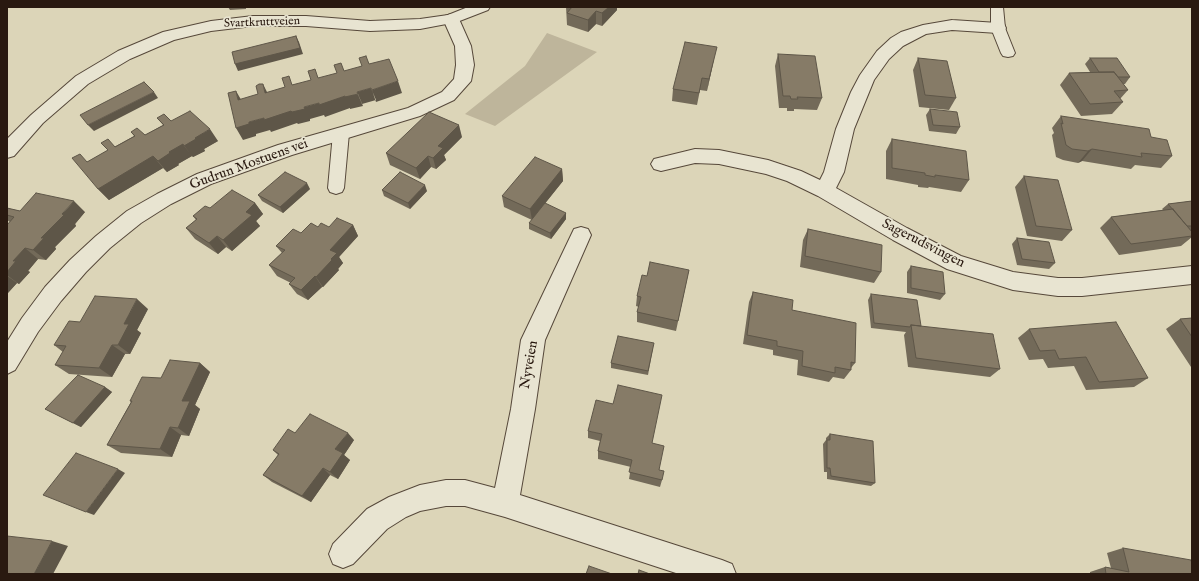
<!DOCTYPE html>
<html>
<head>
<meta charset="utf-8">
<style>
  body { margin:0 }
  #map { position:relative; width:1199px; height:581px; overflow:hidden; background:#dcd5b8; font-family:"IM FELL English",serif }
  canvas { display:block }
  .frame { position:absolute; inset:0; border:8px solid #291910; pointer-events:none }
</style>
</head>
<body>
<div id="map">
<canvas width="1199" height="581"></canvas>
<div class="frame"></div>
</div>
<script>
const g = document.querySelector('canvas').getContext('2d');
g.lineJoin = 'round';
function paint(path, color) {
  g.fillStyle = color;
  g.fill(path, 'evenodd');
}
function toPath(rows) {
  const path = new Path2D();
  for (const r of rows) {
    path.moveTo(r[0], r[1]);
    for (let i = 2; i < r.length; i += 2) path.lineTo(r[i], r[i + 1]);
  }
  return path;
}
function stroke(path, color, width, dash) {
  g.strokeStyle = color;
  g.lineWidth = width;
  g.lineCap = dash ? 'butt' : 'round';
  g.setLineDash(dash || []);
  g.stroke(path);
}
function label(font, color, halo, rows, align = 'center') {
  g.font = font + ' "IM FELL English",serif';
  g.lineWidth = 3.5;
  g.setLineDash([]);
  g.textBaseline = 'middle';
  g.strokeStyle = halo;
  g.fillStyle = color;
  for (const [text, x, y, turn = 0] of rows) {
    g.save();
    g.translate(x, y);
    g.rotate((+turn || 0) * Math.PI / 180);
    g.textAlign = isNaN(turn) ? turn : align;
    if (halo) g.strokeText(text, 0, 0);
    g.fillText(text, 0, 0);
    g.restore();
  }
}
paint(toPath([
  [547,33,597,52,495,126,465,114,525,66]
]), '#beb59b');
const service = toPath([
  [991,7,1003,7,1005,28,1015,53,1013,56,1008,57,1003,56,1001,53,991,28,991,7],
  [341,128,346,129,349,133,344,188,342,192,336,194,330,192,328,188,333,133,336,129,341,128]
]);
const minor = toPath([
  [451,14,457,16,459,19,471,46,474,65,471,81,454,100,420,116,292,155,211,184,171,204,141,223,110,248,86,272,61,301,38,332,15,370,7,374,7,342,22,318,45,287,70,260,96,236,127,211,157,194,197,174,278,145,408,108,442,92,454,79,456,65,455,46,443,19,445,16,451,14],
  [952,20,998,23,1004,24,1006,28,1004,32,998,33,952,30,926,34,903,46,889,59,874,80,854,129,844,172,836,188,907,228,961,256,1013,272,1058,278,1082,278,1192,266,1192,284,1082,296,1058,296,1013,290,947,269,893,240,818,196,787,181,766,174,719,164,695,163,661,171,654,169,651,164,654,159,695,149,719,150,768,160,801,171,820,180,824,172,836,129,851,92,860,75,877,51,891,38,901,32,923,25,952,20],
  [581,227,588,229,591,235,545,340,535,409,520,495,722,560,732,564,736,574,679,574,505,517,465,506,446,506,420,511,406,517,387,529,353,564,343,568,333,564,329,554,333,544,367,509,389,497,420,485,446,480,465,480,495,488,511,409,521,340,574,229,581,227]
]);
const tertiary = toPath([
  [468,7,490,7,488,10,457,22,420,29,370,31,306,26,253,26,211,31,174,40,130,59,88,84,43,123,14,156,7,158,7,139,31,115,76,76,118,51,163,32,211,21,253,16,306,16,370,21,420,19,448,15,468,7]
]);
stroke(service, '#56483a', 2);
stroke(minor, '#56483a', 2);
stroke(tertiary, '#56483a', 2);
paint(service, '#e8e4d1');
paint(minor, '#e8e4d1');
paint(tertiary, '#e8e4d1');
paint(toPath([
  [228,7,246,7,246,9,230,10],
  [566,7,617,7,617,10,602,26,596,24,588,32,567,25],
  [778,54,822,98,817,110,794,109,794,111,787,111,787,108,779,108,775,66],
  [918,58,956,98,949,110,919,107,913,70],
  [1090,58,1130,77,1125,84,1123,84,1128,90,1120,99,1123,102,1112,114,1081,116,1060,85,1069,73,1090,72,1085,64],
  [714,59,707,91,700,90,697,105,672,101,673,89],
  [930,109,960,127,956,134,929,131,926,115],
  [1061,116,1151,137,1172,156,1161,168,1135,165,1131,169,1082,161,1078,163,1063,160,1056,157,1052,135,1054,133,1052,128],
  [157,118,171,121,218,141,204,149,205,151,193,157,192,156,178,164,179,165,167,172,163,168,109,200,98,189,87,162,134,136,131,132,145,135,163,125],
  [462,137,444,155,446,160,436,169,431,167,420,179,390,165,386,153],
  [892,139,969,180,961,192,929,187,928,188,918,187,918,185,886,179,886,151],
  [562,169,563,181,536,214,566,213,566,219,551,239,529,229,529,223,532,220,504,207,502,196],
  [1024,176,1072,230,1062,241,1027,236,1015,187],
  [310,189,283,213,262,201,258,195],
  [382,190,427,191,410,209,384,196],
  [1192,201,1192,231,1191,231,1192,232,1192,237,1181,246,1119,255,1100,228,1111,217,1163,210,1162,209,1168,204],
  [255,203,263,214,256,221,260,226,232,251,226,247,218,254,195,239,186,228,196,220,193,216,210,208],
  [7,208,20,211,85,212,75,224,76,226,55,247,56,249,46,260,38,259,28,271,30,272,19,284,17,283,7,294,7,225,10,222,7,220],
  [353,225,358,236,339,257,343,263,338,269,339,270,323,287,322,287,308,300,297,294,289,284,291,283,277,276,269,265,282,253,276,246,301,233,318,227,329,227],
  [808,229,881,272,874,283,800,267,803,240],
  [1017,238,1055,263,1049,269,1017,265,1012,244],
  [911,266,945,294,940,300,907,293,907,272],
  [689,270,676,331,637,322,637,312,639,307,636,306,637,296,647,276],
  [753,292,792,310,855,363,851,368,851,370,844,379,833,377,829,382,797,375,798,360,773,355,773,350,743,344,749,302],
  [871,294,921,326,1000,369,990,377,908,367,904,335,906,332,871,328,868,300],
  [148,309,137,330,141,333,130,354,125,354,112,377,69,374,55,365,63,352,54,345],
  [1192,318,1192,367,1191,367,1166,329,1180,319],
  [1029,329,1148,378,1134,387,1086,390,1074,366,1048,368,1043,359,1029,360,1018,338],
  [653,348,648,375,611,368,611,363],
  [200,363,210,372,195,405,200,409,189,436,181,435,172,457,121,453,107,445,131,402,130,401,161,378],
  [105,387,112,392,81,427,45,409],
  [588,431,652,443,662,480,660,487,629,479,631,467,598,459,598,451,600,441,588,438],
  [295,433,354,440,344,455,350,460,338,479,330,475,311,502,272,482,263,475,278,455,273,450],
  [830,434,875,483,871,486,827,479,827,472,824,472,823,444,826,440,826,438],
  [1123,548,1192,574,1090,574,1090,572,1105,567,1111,568,1107,553]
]), '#736a59');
paint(toPath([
  [609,7,617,7,617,10,602,26,602,13],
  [596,11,596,24,588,32,588,20],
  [296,36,299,42,303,54,238,71,235,64],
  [717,47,714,59,707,91,709,79],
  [398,81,402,93,376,102,372,90],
  [263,84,269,96,265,93],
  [371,88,376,100,362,104,357,92],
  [236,91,243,103,238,100],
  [154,92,158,98,94,131,88,125],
  [358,94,363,106,350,109,350,108,325,117,324,115,310,119,310,121,298,124,297,123,271,132,270,130,256,134,256,136,243,140,236,128,249,122,345,96],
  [459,125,462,137,444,155,446,160,436,169,433,158,438,146],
  [210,129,218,141,204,149,205,151,193,157,184,146,195,138],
  [183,144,192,156,178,164,179,165,167,172,158,161,169,152],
  [1092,149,1082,161,1078,163,1088,151],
  [153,156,163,168,109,200,98,189],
  [428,156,431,167,420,179,416,168],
  [562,169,563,181,532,220,530,209],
  [307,183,310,189,283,213,280,207],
  [425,185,427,191,410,209,408,203],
  [74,201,85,212,75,224,76,226,55,247,56,249,46,260,33,250,41,238],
  [255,203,263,214,256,221,260,226,232,251,223,240,246,212],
  [566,213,566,219,551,239,550,233],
  [353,225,358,236,339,257,343,263,338,269,339,270,323,287,316,277,331,259,330,250],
  [217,236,226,247,218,254,209,243],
  [25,248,38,259,28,271,30,272,19,284,7,275,7,272,13,261],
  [7,276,17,283,7,294],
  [315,276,322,287,308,300,301,290],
  [137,299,148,309,137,330,141,333,130,354,118,345,124,324],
  [112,345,125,354,112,377,99,368],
  [200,363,210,372,195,405,200,409,189,436,178,428,182,401],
  [105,387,112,392,81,427,73,423],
  [170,427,181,435,172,457,160,449],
  [348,433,354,440,344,455,350,460,338,479,330,472,335,449],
  [323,468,330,475,311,502,302,496],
  [118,469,125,473,94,515,86,512],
  [52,541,68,546,53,574,34,574]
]), '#5e5648');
const building = toPath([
  [572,7,609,7,602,13,596,11,588,20,567,13,572,7],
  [296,36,300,48,235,64,232,52,296,36],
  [685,42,717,47,709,79,702,78,699,93,673,89,685,42],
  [778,54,815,56,822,98,797,97,798,99,791,99,790,96,783,96,778,54],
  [366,56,369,64,389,59,398,81,372,90,371,88,357,92,358,94,345,97,345,96,319,105,319,103,304,107,305,109,292,112,291,111,264,120,264,118,249,122,249,124,236,128,228,93,236,91,238,100,258,94,256,86,259,84,263,84,265,93,285,87,282,78,286,77,289,76,292,85,311,80,308,71,312,70,315,69,318,78,337,73,334,65,341,63,344,71,362,66,359,58,366,56],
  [918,58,947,61,956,98,925,95,918,58],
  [1090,58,1117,58,1130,77,1118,77,1114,72,1099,72,1090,58],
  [1114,72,1128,90,1114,91,1123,102,1090,104,1069,73,1114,72],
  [144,82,154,92,88,125,80,115,144,82],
  [930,109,957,112,960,127,933,125,930,109],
  [190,111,210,129,195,138,196,139,189,143,184,146,183,144,169,152,170,153,158,161,153,156,98,189,72,158,80,154,87,162,108,150,101,143,108,139,115,147,135,136,131,132,137,128,145,135,164,125,157,118,164,114,171,121,190,111],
  [429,112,459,125,438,146,443,148,433,158,428,156,416,168,386,153,429,112],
  [1061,116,1149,129,1151,137,1167,140,1172,156,1141,153,1142,157,1092,149,1088,151,1072,149,1066,145,1061,123,1063,124,1061,116],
  [892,139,966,151,969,180,935,175,935,177,925,175,925,173,892,168,892,139],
  [535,157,562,169,530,209,502,196,535,157],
  [285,172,307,183,280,207,258,195,285,172],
  [400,172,425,185,408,203,382,190,400,172],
  [1024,176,1058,180,1072,230,1036,226,1024,176],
  [232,190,255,203,246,212,252,215,223,240,217,236,209,243,186,228,197,219,193,216,205,206,210,208,232,190],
  [36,193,74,201,62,214,64,215,41,238,44,238,33,250,25,248,13,261,16,261,7,272,7,225,14,217,7,215,7,208,20,211,36,193],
  [1192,201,1192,226,1187,226,1168,204,1192,201],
  [545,203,566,213,550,233,529,223,545,203],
  [1173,209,1192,232,1192,236,1131,244,1111,217,1173,209],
  [337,218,353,225,330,250,337,253,331,259,332,260,316,277,315,276,301,290,289,284,295,278,269,265,285,250,276,246,293,229,301,233,311,223,318,227,321,223,329,227,337,218],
  [808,229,882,245,881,272,805,256,808,229],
  [1017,238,1049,242,1055,263,1022,259,1017,238],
  [650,262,689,270,678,321,637,312,641,297,637,296,642,275,647,276,650,262],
  [911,266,943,272,945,294,911,288,911,266],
  [753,292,793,300,792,310,856,323,855,363,851,362,851,370,835,367,835,373,802,366,803,351,777,346,777,341,747,335,753,292],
  [871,294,917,300,921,326,911,325,910,327,874,323,871,294],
  [95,296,137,299,124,324,129,324,118,345,112,345,99,368,55,365,66,346,54,345,69,321,80,322,95,296],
  [1192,318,1192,337,1180,319,1192,318],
  [1116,322,1148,378,1099,382,1086,357,1059,359,1055,350,1040,351,1029,329,1116,322],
  [911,325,993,334,1000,369,916,358,911,325],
  [618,336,654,343,648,371,611,363,618,336],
  [170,360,200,363,182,401,190,401,178,428,170,427,160,449,107,445,132,401,130,401,142,377,161,378,170,360],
  [78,375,105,387,73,423,45,409,78,375],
  [618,385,662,395,652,443,664,446,659,470,664,471,662,480,629,472,632,460,598,451,602,434,588,431,596,400,613,404,618,385],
  [310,414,348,433,335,449,343,453,330,472,323,468,302,496,263,475,279,454,273,450,288,429,295,433,310,414],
  [830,434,873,441,875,483,831,476,830,468,827,468,827,440,830,440,830,434],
  [76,453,118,469,86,512,43,495,76,453],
  [7,536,52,541,34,574,7,574,7,536],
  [1123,548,1191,560,1192,564,1192,574,1106,574,1105,567,1129,572,1123,548],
  [589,566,612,574,586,574,589,566],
  [639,570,650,574,638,574,639,570]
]);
paint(building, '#867b67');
stroke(building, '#5e5648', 1);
label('12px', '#291910', '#e8e4d1', [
  ["Svartkruttveien",262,23,-2]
]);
label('14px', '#291910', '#e8e4d1', [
  ["Gudrun Mostuens vei",249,165,-20],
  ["Sagerudsvingen",923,244,27],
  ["Nyveien",530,365,-80]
]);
</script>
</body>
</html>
